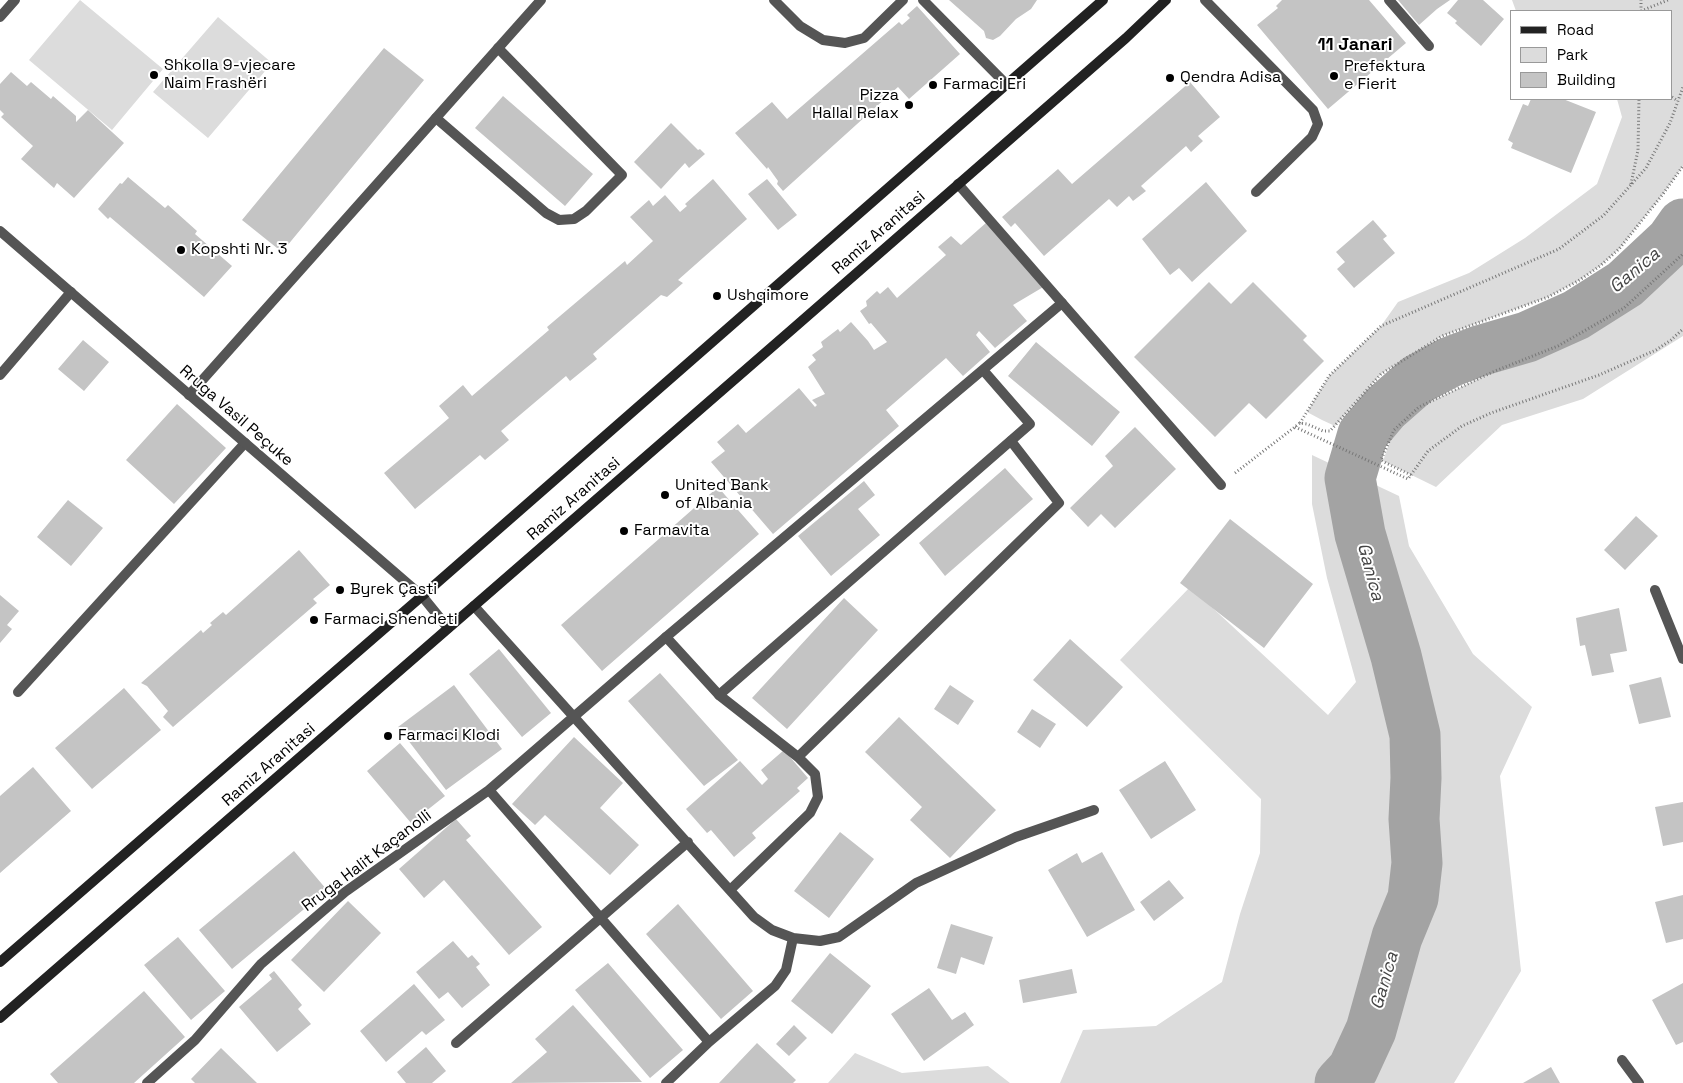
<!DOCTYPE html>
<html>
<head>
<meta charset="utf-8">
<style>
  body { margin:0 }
  #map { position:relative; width:1683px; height:1083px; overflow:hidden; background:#fff; font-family:"Space Grotesk",sans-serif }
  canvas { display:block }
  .legend { position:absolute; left:1510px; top:10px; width:162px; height:90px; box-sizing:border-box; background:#fff; border:1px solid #999; margin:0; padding:6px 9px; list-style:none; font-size:15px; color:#000 }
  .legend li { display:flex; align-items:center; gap:10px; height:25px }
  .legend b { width:25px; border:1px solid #999 }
</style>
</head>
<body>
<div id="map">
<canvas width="1683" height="1083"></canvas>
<ul class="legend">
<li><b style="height:6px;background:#222"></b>Road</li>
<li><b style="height:14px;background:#dcdcdc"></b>Park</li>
<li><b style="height:14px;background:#c4c4c4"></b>Building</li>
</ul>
</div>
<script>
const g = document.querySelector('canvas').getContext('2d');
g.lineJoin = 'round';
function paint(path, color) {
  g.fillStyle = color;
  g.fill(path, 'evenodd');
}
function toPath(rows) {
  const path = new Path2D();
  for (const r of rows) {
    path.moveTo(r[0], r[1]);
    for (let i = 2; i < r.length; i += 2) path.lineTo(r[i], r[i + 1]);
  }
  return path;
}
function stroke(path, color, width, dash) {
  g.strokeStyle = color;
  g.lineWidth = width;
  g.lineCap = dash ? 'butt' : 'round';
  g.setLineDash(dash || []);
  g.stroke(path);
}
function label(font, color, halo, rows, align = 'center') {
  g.font = font + ' "Space Grotesk",sans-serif';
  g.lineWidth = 4;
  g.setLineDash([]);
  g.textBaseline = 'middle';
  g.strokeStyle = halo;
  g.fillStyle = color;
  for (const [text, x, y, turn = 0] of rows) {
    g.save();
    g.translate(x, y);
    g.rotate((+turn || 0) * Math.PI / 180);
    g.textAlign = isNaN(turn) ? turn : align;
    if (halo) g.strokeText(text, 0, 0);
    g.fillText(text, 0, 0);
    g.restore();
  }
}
paint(toPath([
  [80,0,163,69,112,130,29,60],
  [1512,0,1683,0,1683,166,1663,194,1619,249,1600,266,1578,281,1548,297,1442,336,1381,374,1335,426,1322,420,1307,412,1329,376,1381,326,1398,302,1469,273,1525,238,1597,184,1622,117,1617,99,1672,99,1672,11,1516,11],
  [218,17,272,63,208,138,153,92],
  [1683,254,1683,336,1583,399,1502,425,1436,487,1383,461,1394,430,1419,407,1495,371,1558,346,1624,308],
  [1312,455,1399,496,1409,546,1473,654,1532,707,1500,776,1521,971,1454,1083,1060,1083,1083,1030,1156,1026,1222,982,1240,914,1260,853,1261,799,1120,660,1190,587,1328,715,1356,682,1327,578,1312,504],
  [855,1053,902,1073,988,1066,1010,1083,828,1083]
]), '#dcdcdc');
stroke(toPath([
  [1340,1083,1353,1069,1371,1030,1397,937,1413,898,1417,863,1414,819,1416,778,1415,735,1396,656,1360,534,1350,478,1363,434,1385,408,1418,379,1450,362,1479,351,1527,337,1576,315,1625,284,1671,241,1683,224]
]), '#a3a3a3', 51);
paint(toPath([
  [949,0,1037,0,1031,9,1016,19,1000,36,993,40,986,38,984,31],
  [1282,0,1369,0,1406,43,1328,109,1257,25,1278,8,1276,6],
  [1398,0,1450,0,1437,9,1419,25],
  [1458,0,1483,0,1504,19,1481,46,1455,23,1457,21,1447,13],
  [917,6,960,54,909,99,898,87,783,191,777,184,778,181,768,167,767,169,735,133,772,102,787,119,899,22,902,25,910,18,907,15],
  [384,48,424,80,282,252,242,220],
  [11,72,27,86,31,82,51,99,53,96,76,116,76,122,88,110,124,143,74,198,57,183,54,188,21,159,33,146,1,117,4,114,0,110,0,84],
  [1190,82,1220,117,1198,136,1203,141,1191,152,1186,146,1141,186,1146,191,1133,201,1129,196,1117,207,1109,199,1044,256,1015,223,1011,227,1002,217,1058,169,1072,184],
  [503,96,593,174,565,206,475,128],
  [1531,99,1563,99,1596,112,1571,173,1511,148,1513,143,1508,140,1523,104,1528,106],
  [671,123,698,150,700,149,705,154,689,168,685,163,661,189,634,162],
  [128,177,165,208,168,205,197,231,195,234,232,266,204,297,110,217,108,219,98,209,120,183,122,184],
  [713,179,747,219,678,280,683,283,667,297,661,295,593,354,597,359,570,381,566,376,501,431,509,440,485,460,480,455,415,509,384,473,449,418,439,406,463,385,472,396,549,330,547,327,625,261,627,265,653,241,630,217,649,200,653,206,665,195,680,212,687,206,685,204],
  [767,179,797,215,778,230,748,194],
  [1206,182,1247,231,1192,282,1179,268,1170,275,1142,239],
  [1373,220,1387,236,1383,239,1395,253,1354,288,1337,269,1345,262,1336,252],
  [987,222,1045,286,1013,305,1027,321,995,348,979,331,976,335,990,352,963,376,946,358,886,410,899,426,773,534,711,462,725,451,717,442,738,424,746,433,799,388,815,407,817,405,812,400,825,394,808,367,816,360,812,355,823,347,821,342,838,329,840,332,851,322,868,341,874,350,887,342,871,323,869,324,860,311,867,306,866,301,877,291,880,294,888,287,897,298,946,255,938,247,951,236,961,245],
  [1209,282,1231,304,1253,282,1307,336,1303,340,1324,361,1266,419,1249,403,1215,437,1134,357],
  [83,340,109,362,84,391,58,369],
  [1036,342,1120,412,1092,446,1008,376],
  [177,404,226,448,174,504,126,460],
  [1135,427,1176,469,1115,528,1101,514,1088,527,1070,508,1113,466,1105,456],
  [1005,468,1033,499,945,576,919,543],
  [864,481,875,495,858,509,880,535,831,576,798,536],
  [718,487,759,534,602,671,561,625],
  [68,500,103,528,71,566,37,537],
  [1636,516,1658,536,1625,570,1604,550],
  [1230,519,1313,584,1264,648,1180,583],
  [299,550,330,585,313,599,317,603,173,727,163,717,168,711,147,686,141,683,201,630,203,633,212,625,210,623,223,612,226,615],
  [0,595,19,611,7,625,12,629,0,643],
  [844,598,878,630,787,729,752,698],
  [1619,608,1627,651,1610,654,1614,672,1592,676,1585,645,1580,646,1576,618],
  [1070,639,1123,687,1087,727,1033,680],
  [499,649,551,713,522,737,469,674],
  [660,673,738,760,704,786,628,701],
  [1661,677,1671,717,1639,724,1629,685],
  [454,685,502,749,446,790,398,727],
  [950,685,974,701,958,725,934,709],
  [124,688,161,730,92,789,55,748],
  [1032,709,1056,724,1040,748,1017,732],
  [899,717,996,810,950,858,910,820,922,807,865,752],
  [574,737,623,783,600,808,639,845,610,875,545,815,535,825,512,804],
  [400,743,445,796,411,823,367,771],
  [784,750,808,778,797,788,800,791,752,833,756,838,734,857,711,830,707,833,686,809,740,761,762,785,768,779,761,770],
  [1165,761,1196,810,1151,839,1119,790],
  [33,767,71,811,0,873,0,796],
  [1683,802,1683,842,1663,846,1655,807],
  [456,819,471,836,466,840,542,927,509,955,444,880,424,898,399,869],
  [840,832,874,859,829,918,794,891],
  [294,851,327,890,232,969,199,930],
  [1102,852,1135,910,1087,937,1048,870,1077,853,1082,863],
  [1169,880,1184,898,1154,921,1140,902],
  [1683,895,1683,939,1666,943,1655,902],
  [348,901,381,933,324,992,291,960],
  [678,904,753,991,721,1019,646,934],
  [951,924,993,937,984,965,961,957,956,974,937,968],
  [178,937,225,991,191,1020,144,965],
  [453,941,468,958,472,955,480,964,476,967,490,985,462,1008,448,992,439,999,416,972],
  [830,953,871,986,832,1034,791,1001],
  [608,963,683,1050,650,1078,575,990],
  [1072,969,1077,993,1023,1003,1019,980],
  [274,971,302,1005,298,1009,311,1024,277,1052,239,1007,272,979,269,975],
  [1683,983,1683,1042,1676,1045,1652,1000],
  [414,984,445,1020,426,1035,422,1031,386,1062,360,1031],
  [929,988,952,1020,965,1012,974,1025,924,1061,891,1014],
  [144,991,185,1037,134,1083,58,1083,50,1074],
  [573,1005,642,1082,511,1083,547,1052,535,1039],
  [794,1025,807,1038,789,1056,776,1044],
  [757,1043,796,1080,793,1083,719,1083],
  [426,1047,446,1071,432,1083,406,1083,397,1072],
  [221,1048,257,1083,195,1083,191,1079],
  [1551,1067,1560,1083,1523,1083]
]), '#c4c4c4');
stroke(toPath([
  [1641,11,1668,0],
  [1641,11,1641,0],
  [1672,97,1678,101],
  [1631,184,1638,150,1639,99],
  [1300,423,1329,376,1381,326,1559,249,1604,215,1646,168,1670,123,1683,87],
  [1295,427,1408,479,1428,451,1462,426,1491,413,1599,375,1656,350,1671,340,1683,329],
  [1235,473,1300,423,1307,424,1323,431,1330,431,1381,374,1442,336,1548,297,1578,281,1600,266,1619,249,1663,194,1683,166],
  [1411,475,1386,463,1381,460,1394,430,1419,407,1495,371,1558,346,1624,308,1683,254]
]), '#777', 3, [1, 2.5]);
stroke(toPath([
  [436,118,546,213,559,220,574,219,586,211,622,175,498,48],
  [666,637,1062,303],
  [719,695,1030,424,983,370]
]), '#555', 10);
stroke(toPath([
  [774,0,800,26,823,40,845,43,864,38,903,0],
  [923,0,1006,84],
  [1205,0,1313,110,1318,124,1312,137,1256,192],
  [1389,0,1429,46],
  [0,17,15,0],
  [958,184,1221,485],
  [0,375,71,292],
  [189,395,541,0],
  [1655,590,1683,659],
  [474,606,754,917,772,930,793,938],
  [18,692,245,443],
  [489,790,709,1042],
  [730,890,810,813,818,797,815,774,798,757],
  [456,1043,688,842],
  [1622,1060,1639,1083],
  [147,1083,195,1040,261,964,345,892,489,790,666,637,719,695,798,757,1059,503,1011,441],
  [666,1083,709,1042,775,986,786,970,793,938,820,941,839,937,916,883,1016,837,1094,810]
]), '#555', 10);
stroke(toPath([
  [0,231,422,596,448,628]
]), '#555', 10);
stroke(toPath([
  [0,962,422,596,1103,0],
  [0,1018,796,326,1126,38,1166,0]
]), '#222', 10);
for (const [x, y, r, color] of [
  [154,75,5,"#000"],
  [1334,76,5,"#000"],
  [1170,78,5,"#000"],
  [933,85,5,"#000"],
  [909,105,5,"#000"],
  [181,250,5,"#000"],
  [717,296,5,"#000"],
  [665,495,5,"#000"],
  [624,531,5,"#000"],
  [340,590,5,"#000"],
  [314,620,5,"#000"],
  [388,736,5,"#000"]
]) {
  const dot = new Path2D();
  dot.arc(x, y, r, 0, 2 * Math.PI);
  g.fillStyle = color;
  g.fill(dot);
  stroke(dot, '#fff', 2);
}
label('16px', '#000', '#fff', [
  ["Shkolla 9-vjecare",164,66],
  ["Naim Frashëri",164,84],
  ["Prefektura",1344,67],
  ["e Fierit",1344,85],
  ["Qendra Adisa",1180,78],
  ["Farmaci Eri",943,85],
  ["Pizza",899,96,"right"],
  ["Hallal Relax",899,114,"right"],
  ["Kopshti Nr. 3",191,250],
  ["Ushqimore",727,296],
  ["United Bank",675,486],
  ["of Albania",675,504],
  ["Farmavita",634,531],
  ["Byrek Çasti",350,590],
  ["Farmaci Shendeti",324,620],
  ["Farmaci Klodi",398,736]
], 'left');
label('16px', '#000', '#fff', [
  ["Ramiz Aranitasi",879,233,-41],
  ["Rruga Vasil Peçuke",236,416,41],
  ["Ramiz Aranitasi",574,499,-41],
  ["Ramiz Aranitasi",269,765,-41],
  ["Rruga Halit Kaçanolli",367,861,-37]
]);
label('bold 18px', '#000', '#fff', [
  ["11 Janari",1355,45]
]);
label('italic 18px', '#444', '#fff', [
  ["Ganica",1635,271,-40],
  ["Ganica",1370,572,75],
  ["Ganica",1385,981,-74]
]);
</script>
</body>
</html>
